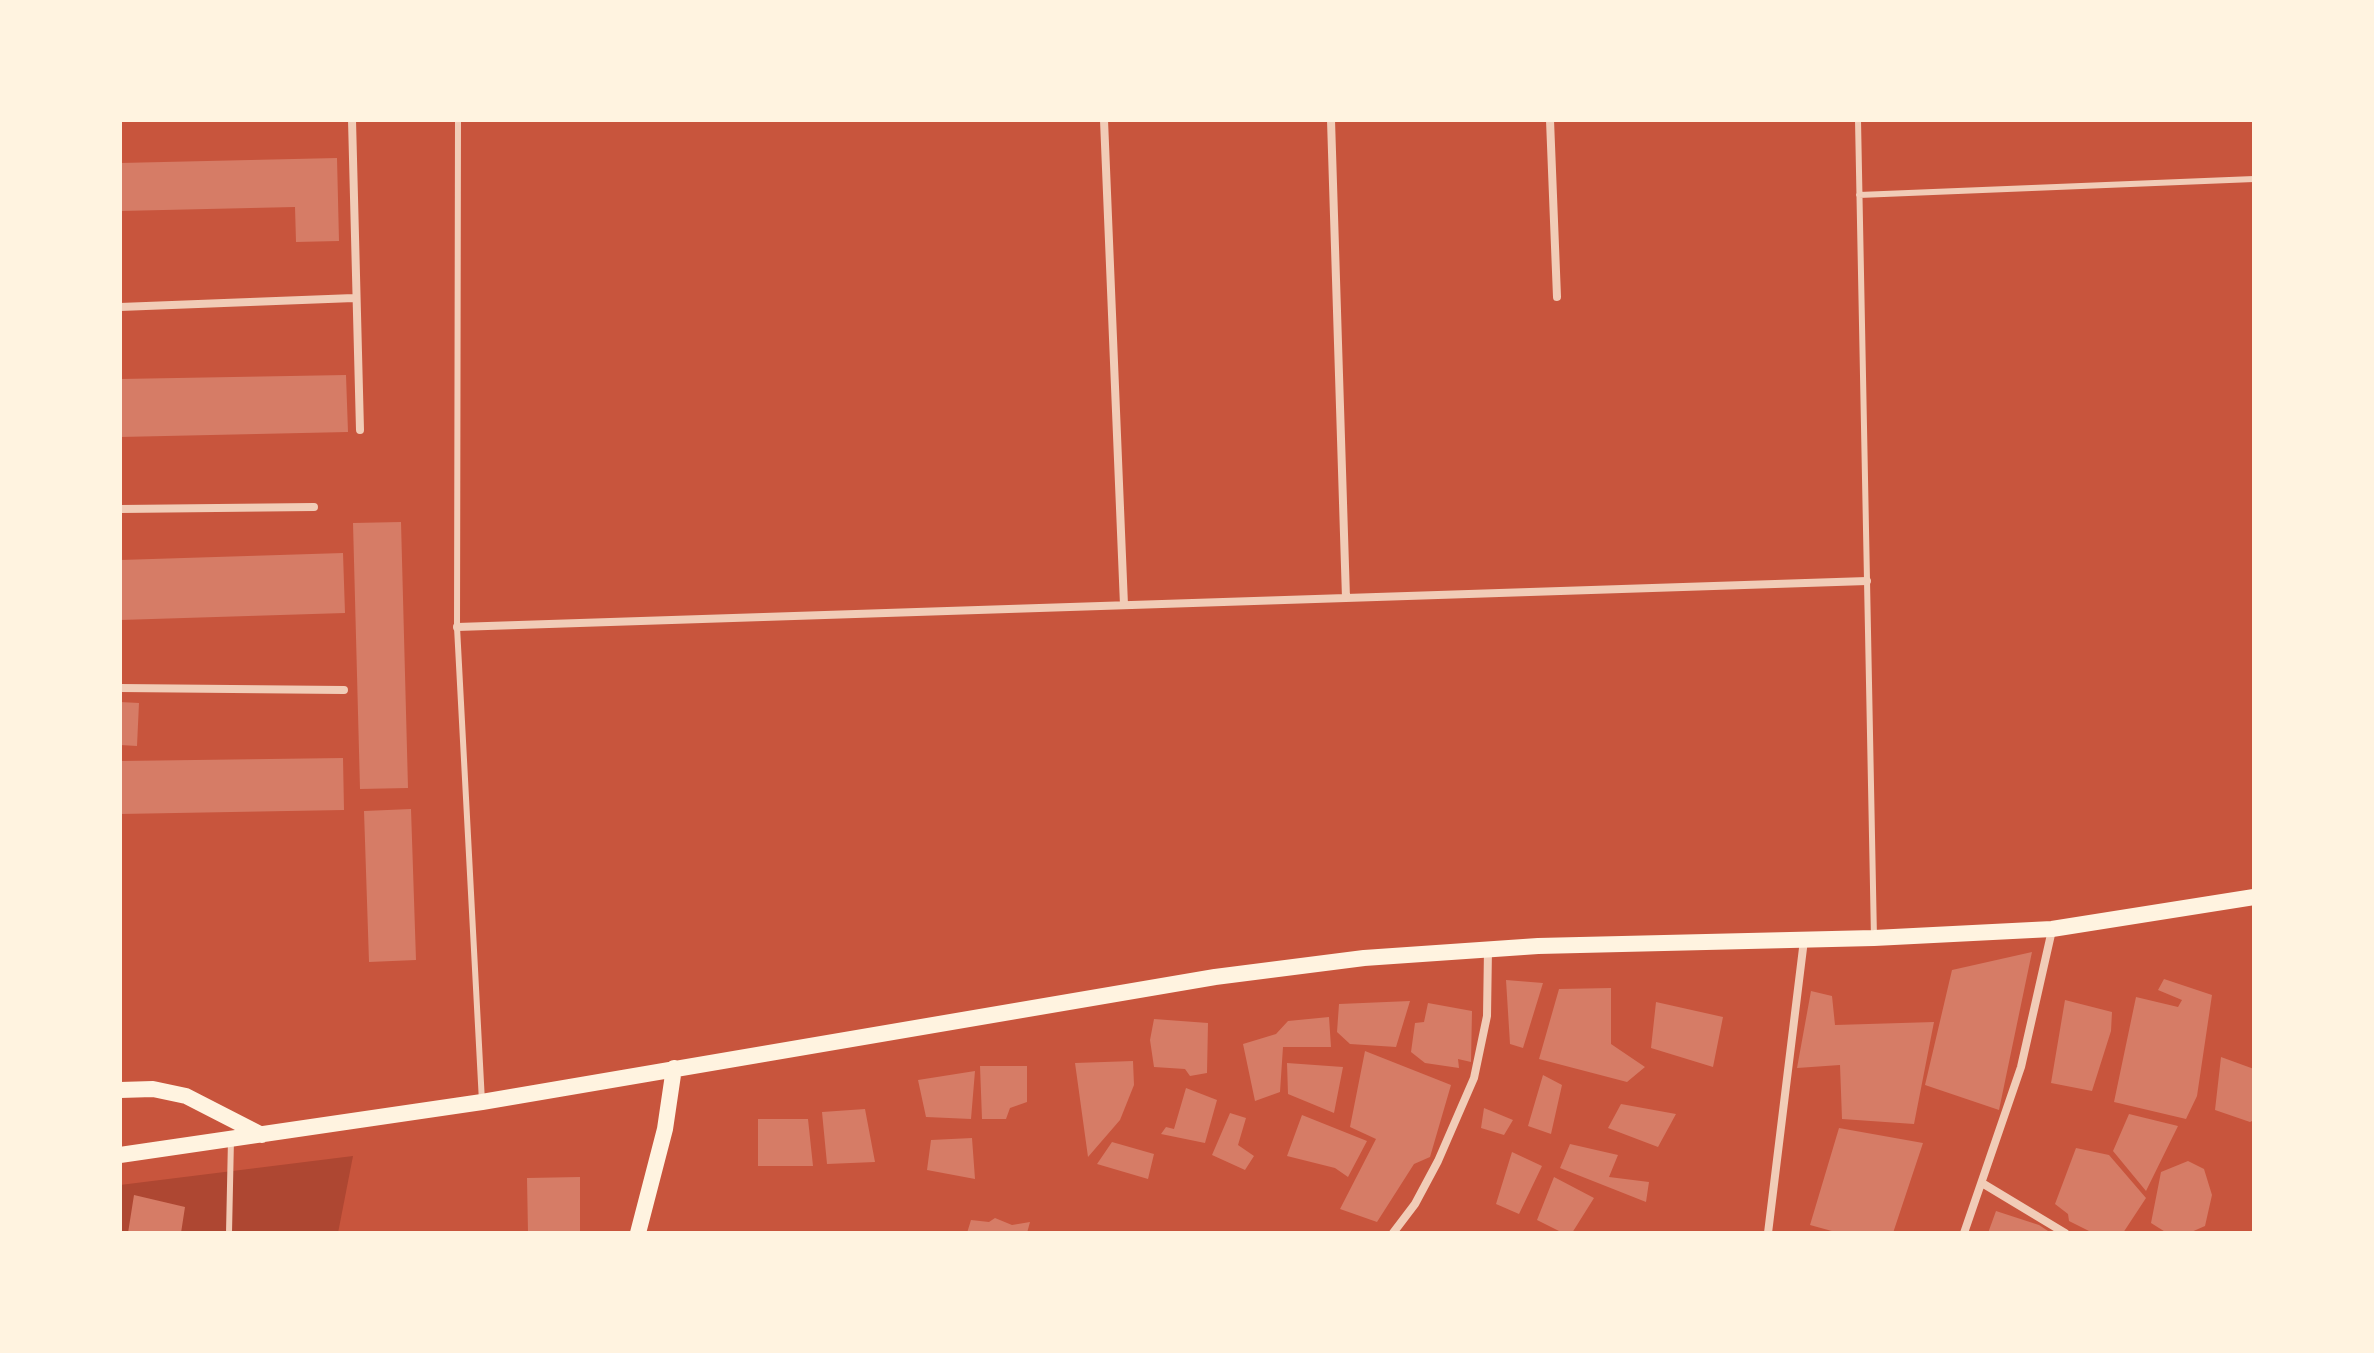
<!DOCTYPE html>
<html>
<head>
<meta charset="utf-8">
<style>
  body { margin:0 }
  #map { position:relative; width:2374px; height:1353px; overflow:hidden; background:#c8553d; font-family:Rubik,sans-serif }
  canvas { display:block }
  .frame { position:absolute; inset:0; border:122px solid #fff3e0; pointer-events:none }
</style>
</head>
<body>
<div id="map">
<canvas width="2374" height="1353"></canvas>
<div class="frame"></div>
</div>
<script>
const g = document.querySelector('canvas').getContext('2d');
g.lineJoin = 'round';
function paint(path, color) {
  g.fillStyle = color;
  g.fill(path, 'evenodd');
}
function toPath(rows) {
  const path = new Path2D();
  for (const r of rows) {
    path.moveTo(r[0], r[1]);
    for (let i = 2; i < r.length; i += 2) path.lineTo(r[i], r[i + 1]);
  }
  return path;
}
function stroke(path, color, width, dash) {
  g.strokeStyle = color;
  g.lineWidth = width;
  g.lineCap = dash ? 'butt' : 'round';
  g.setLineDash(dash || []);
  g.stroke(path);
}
paint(toPath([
  [353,1156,338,1233,120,1233,120,1185]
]), '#ae4732');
paint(toPath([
  [337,158,339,241,296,242,295,207,120,211,120,163],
  [346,375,348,432,120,437,120,379],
  [401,522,408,788,360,789,353,523],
  [343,553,345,613,120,620,120,560],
  [120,702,139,703,137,746,120,745],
  [343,758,344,810,120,814,120,761],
  [411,809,416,960,369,962,364,811],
  [2032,952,1999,1110,1925,1085,1952,970],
  [2164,979,2212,995,2197,1096,2186,1119,2114,1102,2136,997,2178,1007,2182,1000,2158,990],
  [1506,980,1543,983,1523,1048,1510,1044],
  [1611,988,1611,1044,1645,1067,1627,1082,1539,1059,1559,989],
  [1811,991,1832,996,1835,1025,1934,1022,1914,1124,1842,1119,1840,1065,1797,1068],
  [2065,1000,2112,1012,2111,1031,2092,1091,2051,1083],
  [1410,1001,1396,1047,1350,1044,1337,1032,1339,1004],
  [1656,1002,1723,1017,1713,1067,1651,1048],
  [1428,1003,1472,1011,1471,1062,1458,1059,1459,1068,1425,1063,1411,1052,1415,1023,1424,1022],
  [1329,1017,1331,1047,1283,1047,1280,1092,1255,1101,1243,1044,1276,1034,1288,1021],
  [1154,1019,1208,1023,1207,1073,1190,1076,1185,1069,1154,1067,1150,1040],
  [1365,1051,1451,1085,1430,1157,1414,1164,1377,1222,1340,1209,1376,1139,1350,1127],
  [2221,1057,2254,1069,2254,1120,2250,1122,2215,1110],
  [1133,1061,1134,1085,1120,1120,1088,1157,1075,1063],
  [1287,1063,1343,1067,1334,1113,1288,1094],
  [980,1066,1027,1066,1027,1102,1010,1108,1006,1119,982,1119],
  [975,1071,971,1119,926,1117,918,1080],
  [1543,1075,1562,1085,1551,1134,1528,1126],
  [1186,1088,1217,1100,1205,1143,1161,1134,1166,1127,1174,1129],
  [1621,1104,1676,1114,1658,1147,1608,1128],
  [1484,1108,1513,1120,1504,1135,1481,1128],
  [865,1109,875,1162,827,1164,822,1112],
  [1230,1113,1246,1118,1238,1145,1254,1156,1245,1170,1212,1155],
  [2129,1114,2178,1126,2146,1191,2113,1151],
  [1302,1115,1367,1141,1348,1177,1335,1168,1287,1156],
  [758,1119,808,1119,813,1166,758,1166],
  [1839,1128,1923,1143,1893,1233,1839,1233,1810,1225],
  [972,1138,975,1179,927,1170,931,1140],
  [1112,1142,1154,1154,1148,1179,1097,1164],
  [1570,1144,1618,1155,1609,1177,1649,1182,1646,1202,1560,1168],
  [2076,1148,2109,1155,2146,1198,2123,1233,2093,1233,2069,1221,2068,1214,2055,1204],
  [1512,1152,1542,1166,1519,1214,1496,1204],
  [2188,1161,2204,1169,2212,1195,2205,1226,2189,1233,2167,1233,2151,1223,2161,1172],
  [580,1177,580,1233,528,1233,527,1178],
  [1554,1177,1594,1198,1572,1233,1563,1233,1537,1220],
  [134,1195,185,1207,181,1233,128,1233],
  [1996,1211,2039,1225,2051,1233,1988,1233],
  [995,1218,1012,1225,1030,1222,1027,1233,967,1233,971,1220,989,1222]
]), '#d67c66');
stroke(toPath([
  [458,120,457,627,482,1102],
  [1858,120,1874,938],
  [1859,195,2254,179],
  [229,1233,231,1139]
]), '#f1ccb7', 6);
stroke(toPath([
  [352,120,360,430],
  [1104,120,1124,605],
  [1331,120,1346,598],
  [1550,120,1557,297],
  [120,307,354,298],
  [120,509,314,507],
  [457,627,1867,581],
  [120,688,344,690],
  [1982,1183,2065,1233],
  [1393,1233,1415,1204,1438,1161,1474,1078,1487,1016,1488,949],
  [1768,1233,1804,940],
  [1964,1233,2021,1067,2052,930]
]), '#f1ccb7', 8);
stroke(toPath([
  [120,1090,153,1089,186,1096,262,1135],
  [120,1155,482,1102,1215,977,1364,958,1538,946,1874,938,2052,929,2254,897],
  [638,1233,665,1129,674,1068]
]), '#fff3e0', 16);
</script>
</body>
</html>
